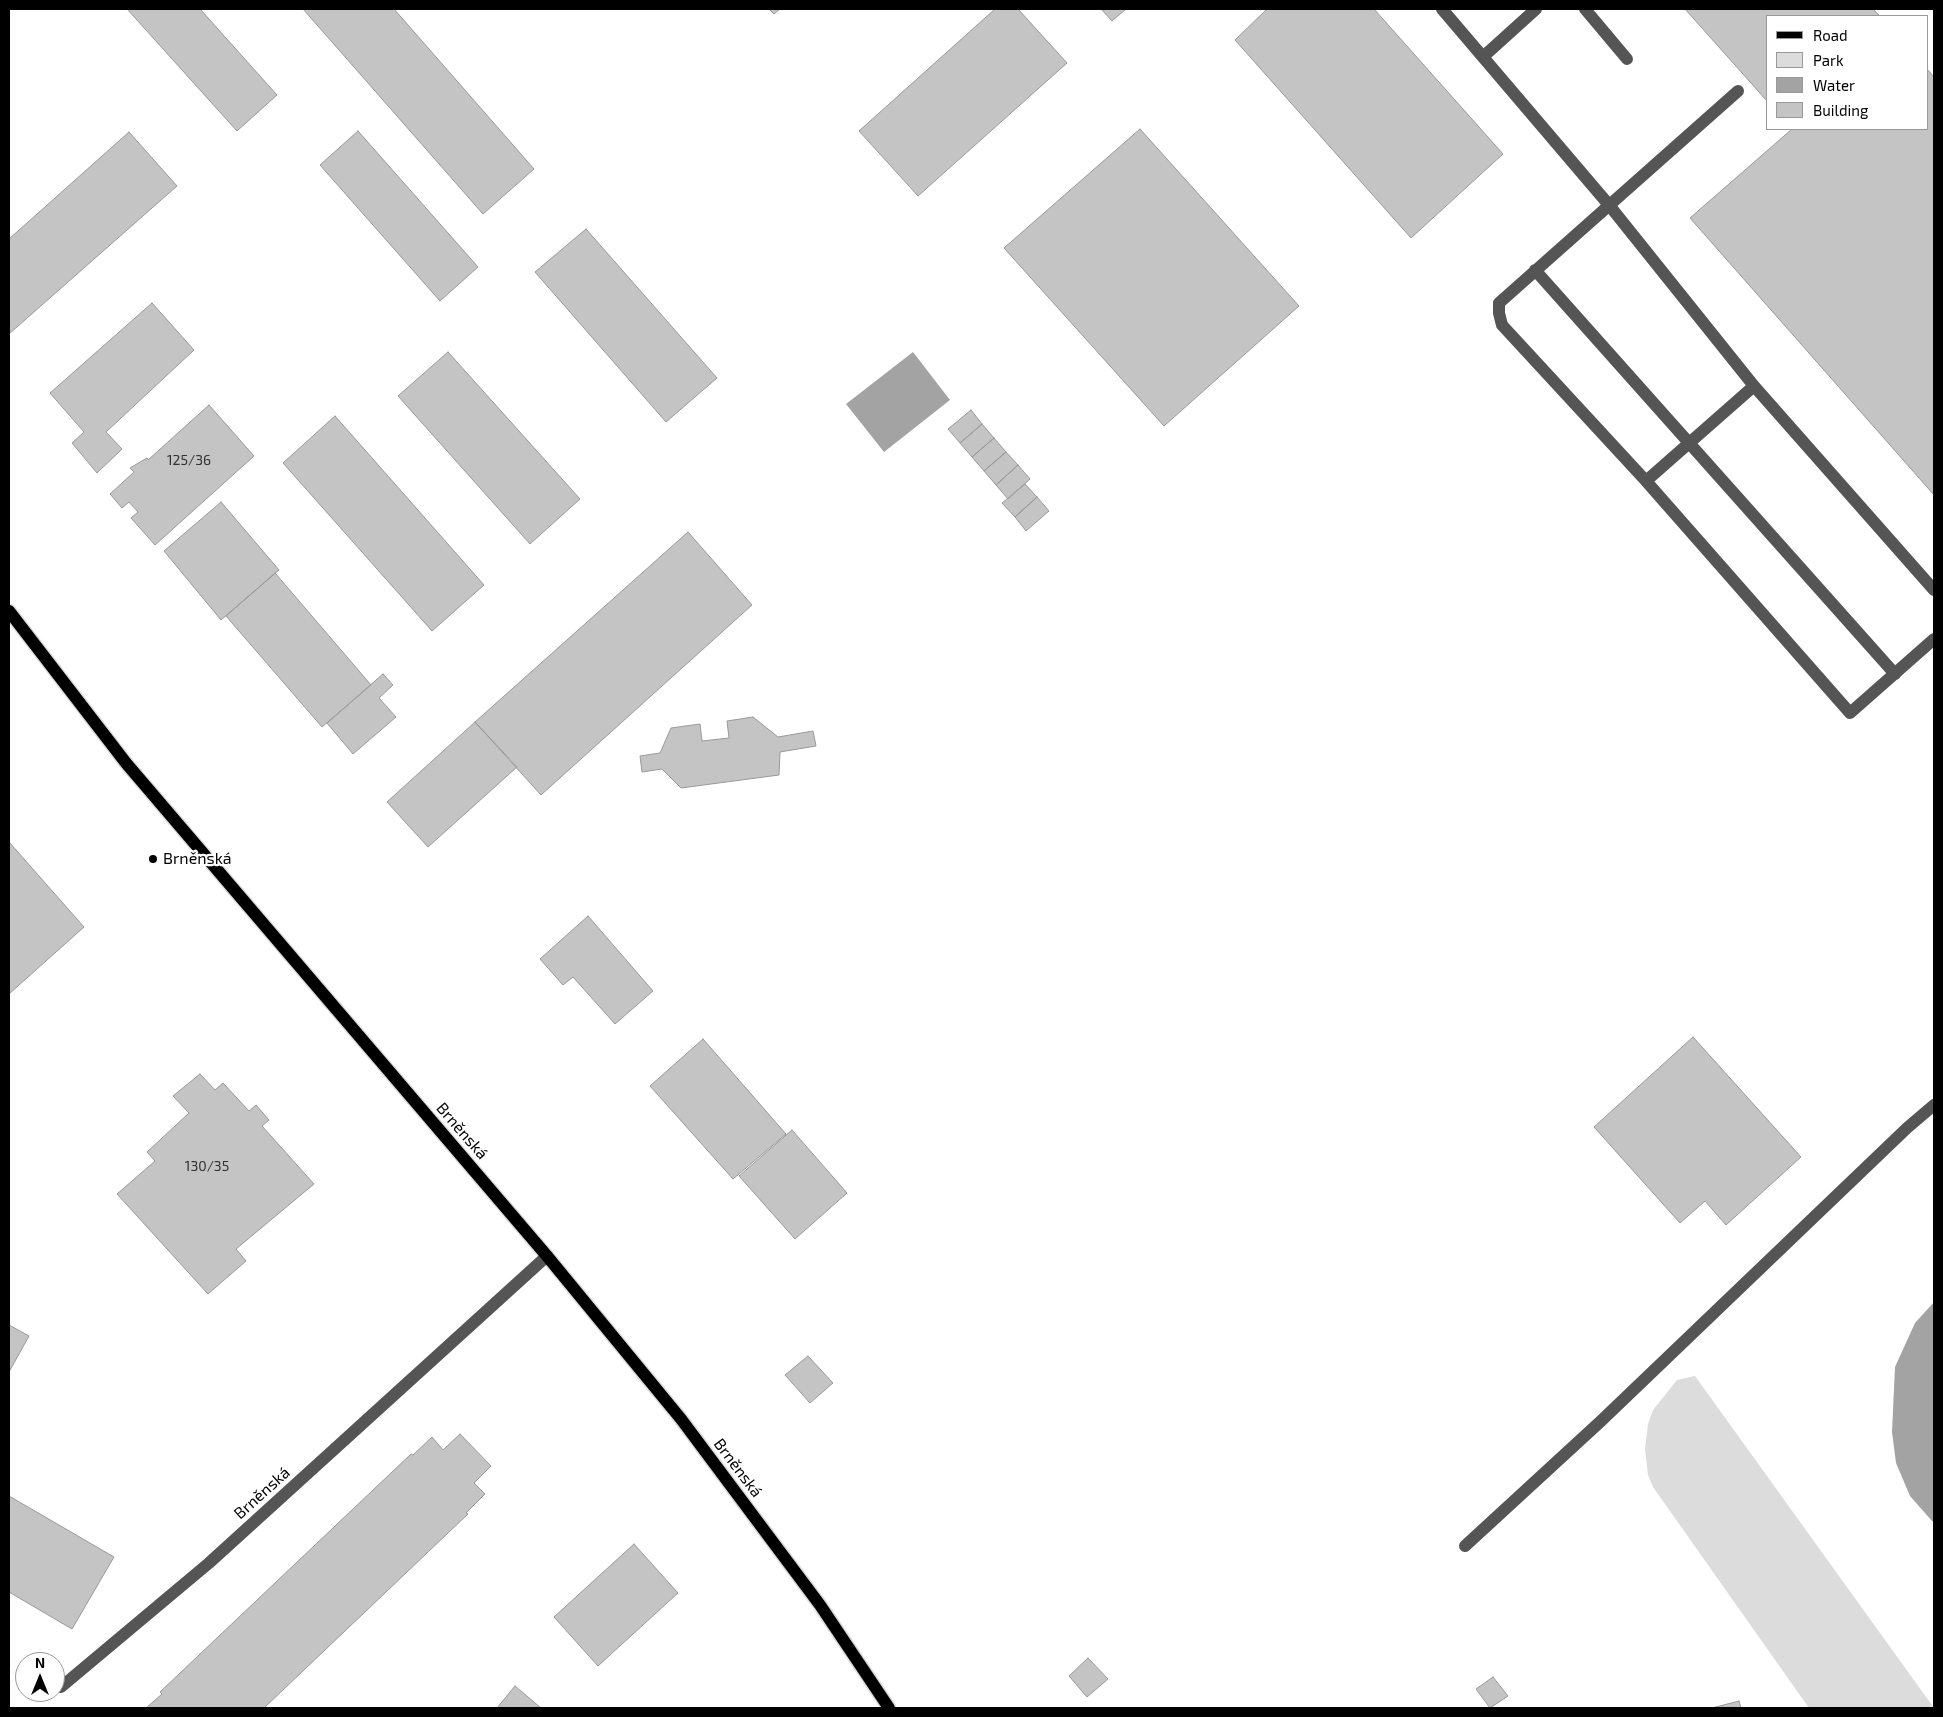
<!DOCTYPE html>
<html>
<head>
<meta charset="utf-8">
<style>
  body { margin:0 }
  #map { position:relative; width:1943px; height:1717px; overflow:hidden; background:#fff; font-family:"Exo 2",sans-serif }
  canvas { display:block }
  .frame { position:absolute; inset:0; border:10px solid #000; pointer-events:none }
  .legend { position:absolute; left:1766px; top:15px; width:162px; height:115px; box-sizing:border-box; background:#fff; border:1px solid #999; margin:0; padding:6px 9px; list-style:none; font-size:15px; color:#000 }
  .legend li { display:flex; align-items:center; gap:10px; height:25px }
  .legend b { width:25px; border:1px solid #999 }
  .north { position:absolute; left:15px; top:1652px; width:50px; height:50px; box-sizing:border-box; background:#fff; border:1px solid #999; border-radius:50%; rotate:0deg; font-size:14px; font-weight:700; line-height:20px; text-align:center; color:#000 }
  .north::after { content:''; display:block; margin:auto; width:18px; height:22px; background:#000; clip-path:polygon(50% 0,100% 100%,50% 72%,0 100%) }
</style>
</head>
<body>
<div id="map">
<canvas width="1943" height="1717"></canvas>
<div class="frame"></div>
<ul class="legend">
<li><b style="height:6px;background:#000"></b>Road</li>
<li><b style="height:14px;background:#dcdcdc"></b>Park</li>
<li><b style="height:14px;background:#a3a3a3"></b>Water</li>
<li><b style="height:14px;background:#c4c4c4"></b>Building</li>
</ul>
<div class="north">N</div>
</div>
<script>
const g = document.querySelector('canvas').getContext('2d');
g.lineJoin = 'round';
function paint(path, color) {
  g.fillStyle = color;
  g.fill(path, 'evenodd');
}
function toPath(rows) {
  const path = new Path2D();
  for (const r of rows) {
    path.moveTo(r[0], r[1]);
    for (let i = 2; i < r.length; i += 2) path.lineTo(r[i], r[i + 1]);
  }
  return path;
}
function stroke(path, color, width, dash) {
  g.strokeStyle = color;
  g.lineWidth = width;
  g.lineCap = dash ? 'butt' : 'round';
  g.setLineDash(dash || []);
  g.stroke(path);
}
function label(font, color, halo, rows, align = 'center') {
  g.font = font + ' "Exo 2",sans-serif';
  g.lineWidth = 4.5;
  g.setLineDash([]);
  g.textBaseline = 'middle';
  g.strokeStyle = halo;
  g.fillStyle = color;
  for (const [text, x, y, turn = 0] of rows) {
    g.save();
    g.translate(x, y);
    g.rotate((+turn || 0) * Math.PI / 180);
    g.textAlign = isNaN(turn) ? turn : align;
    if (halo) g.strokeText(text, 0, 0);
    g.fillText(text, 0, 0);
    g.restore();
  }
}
paint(toPath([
  [1695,1376,1934,1708,1809,1708,1653,1487,1648,1475,1645,1449,1648,1424,1653,1410,1677,1380]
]), '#dcdcdc');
paint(toPath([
  [913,352,950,400,884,452,846,404],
  [1934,1302,1934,1522,1932,1521,1910,1496,1896,1463,1892,1432,1895,1367,1915,1323]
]), '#a3a3a3');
const building = toPath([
  [127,9,200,9,277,95,237,131,127,9],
  [303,9,394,9,534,169,483,214,303,9],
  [769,9,780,9,774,14,769,9],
  [995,9,1018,9,1067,63,918,196,859,131,995,9],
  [1101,9,1126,9,1112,21,1101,9],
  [1267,9,1374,9,1503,154,1411,238,1235,40,1267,9],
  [1685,9,1873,9,1880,16,1767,16,1767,101,1685,9],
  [1927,69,1934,77,1934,495,1690,218,1792,129,1927,129,1927,69],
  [1140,129,1299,306,1164,426,1004,248,1140,129],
  [358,131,478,267,440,301,320,165,358,131],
  [129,132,177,186,9,334,9,239,129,132],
  [586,229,717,378,666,422,535,272,586,229],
  [152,303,194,350,106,432,122,449,97,473,72,443,84,432,50,393,152,303],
  [448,352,580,499,530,544,398,396,448,352],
  [209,405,254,456,155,545,131,518,138,512,129,502,122,508,110,494,134,472,130,468,147,458,148,460,209,405],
  [971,410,982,424,960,443,948,429,971,410],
  [335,416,484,585,432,631,283,463,335,416],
  [982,424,994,438,972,457,960,443,982,424],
  [994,438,1006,452,984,471,972,457,994,438],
  [1006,452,1018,465,996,485,984,471,1006,452],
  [1018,465,1030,479,1008,499,996,485,1018,465],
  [1025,484,1037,497,1015,517,1002,503,1025,484],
  [1037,497,1049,511,1026,531,1015,517,1037,497],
  [221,502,279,570,221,620,164,551,221,502],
  [688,532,752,605,541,795,475,722,688,532],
  [275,573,371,685,322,727,226,616,275,573],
  [383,674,393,685,379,698,396,717,353,754,327,723,383,674],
  [753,717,778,737,813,731,816,746,780,752,779,775,681,788,662,769,642,772,640,756,660,753,671,728,700,724,702,741,729,738,727,721,753,717],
  [475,722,517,767,428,847,387,802,475,722],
  [9,842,84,927,9,994,9,842],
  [588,916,653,991,615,1024,573,977,563,985,540,959,588,916],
  [1693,1037,1801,1157,1726,1225,1705,1201,1680,1223,1594,1127,1693,1037],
  [703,1039,786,1134,733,1179,650,1086,703,1039],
  [200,1074,215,1090,223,1083,249,1111,256,1105,269,1120,262,1126,314,1184,236,1249,246,1261,208,1294,117,1194,155,1161,147,1152,189,1113,173,1096,200,1074],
  [792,1130,847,1193,795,1239,739,1176,792,1130],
  [9,1325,29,1336,9,1372,9,1325],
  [808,1356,833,1383,810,1403,785,1375,808,1356],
  [460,1434,491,1466,474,1483,485,1494,466,1513,468,1514,264,1708,146,1708,162,1694,160,1692,411,1454,413,1455,432,1437,443,1450,460,1434],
  [9,1496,114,1557,72,1629,9,1592,9,1496],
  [634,1544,678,1593,598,1666,554,1617,634,1544],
  [1088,1658,1108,1679,1087,1697,1069,1676,1088,1658],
  [1493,1677,1508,1696,1490,1708,1476,1689,1493,1677],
  [515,1686,541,1708,497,1708,515,1686],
  [1739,1701,1741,1708,1712,1708,1739,1701]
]);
paint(building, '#c4c4c4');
stroke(building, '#999', 1);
const major = toPath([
  [9,611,126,763,547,1256,681,1419,820,1605,889,1708]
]);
stroke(major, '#dbdbdb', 15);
stroke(toPath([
  [1442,9,1609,205,1754,386,1934,590],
  [1585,9,1627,59],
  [1484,56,1536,9],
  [1738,91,1499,303,1499,313,1502,325,1646,481,1850,713,1934,639],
  [1535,270,1895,674],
  [1646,481,1754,386],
  [1465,1546,1601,1421,1907,1128,1934,1105],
  [61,1687,209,1563,547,1256]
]), '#555', 12);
stroke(major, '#000', 12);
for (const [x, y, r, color] of [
  [153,859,5,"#000"]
]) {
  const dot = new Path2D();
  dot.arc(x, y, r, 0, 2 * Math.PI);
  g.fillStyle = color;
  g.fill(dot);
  stroke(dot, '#fff', 2);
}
label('14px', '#313131', null, [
  ["125/36",189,460],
  ["130/35",207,1166]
]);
label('16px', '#000', '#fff', [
  ["Brněnská",163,859]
], 'left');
label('16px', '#000', '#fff', [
  ["Brněnská",462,1131,49],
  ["Brněnská",738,1468,53],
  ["Brněnská",262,1493,-42]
]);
</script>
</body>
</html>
